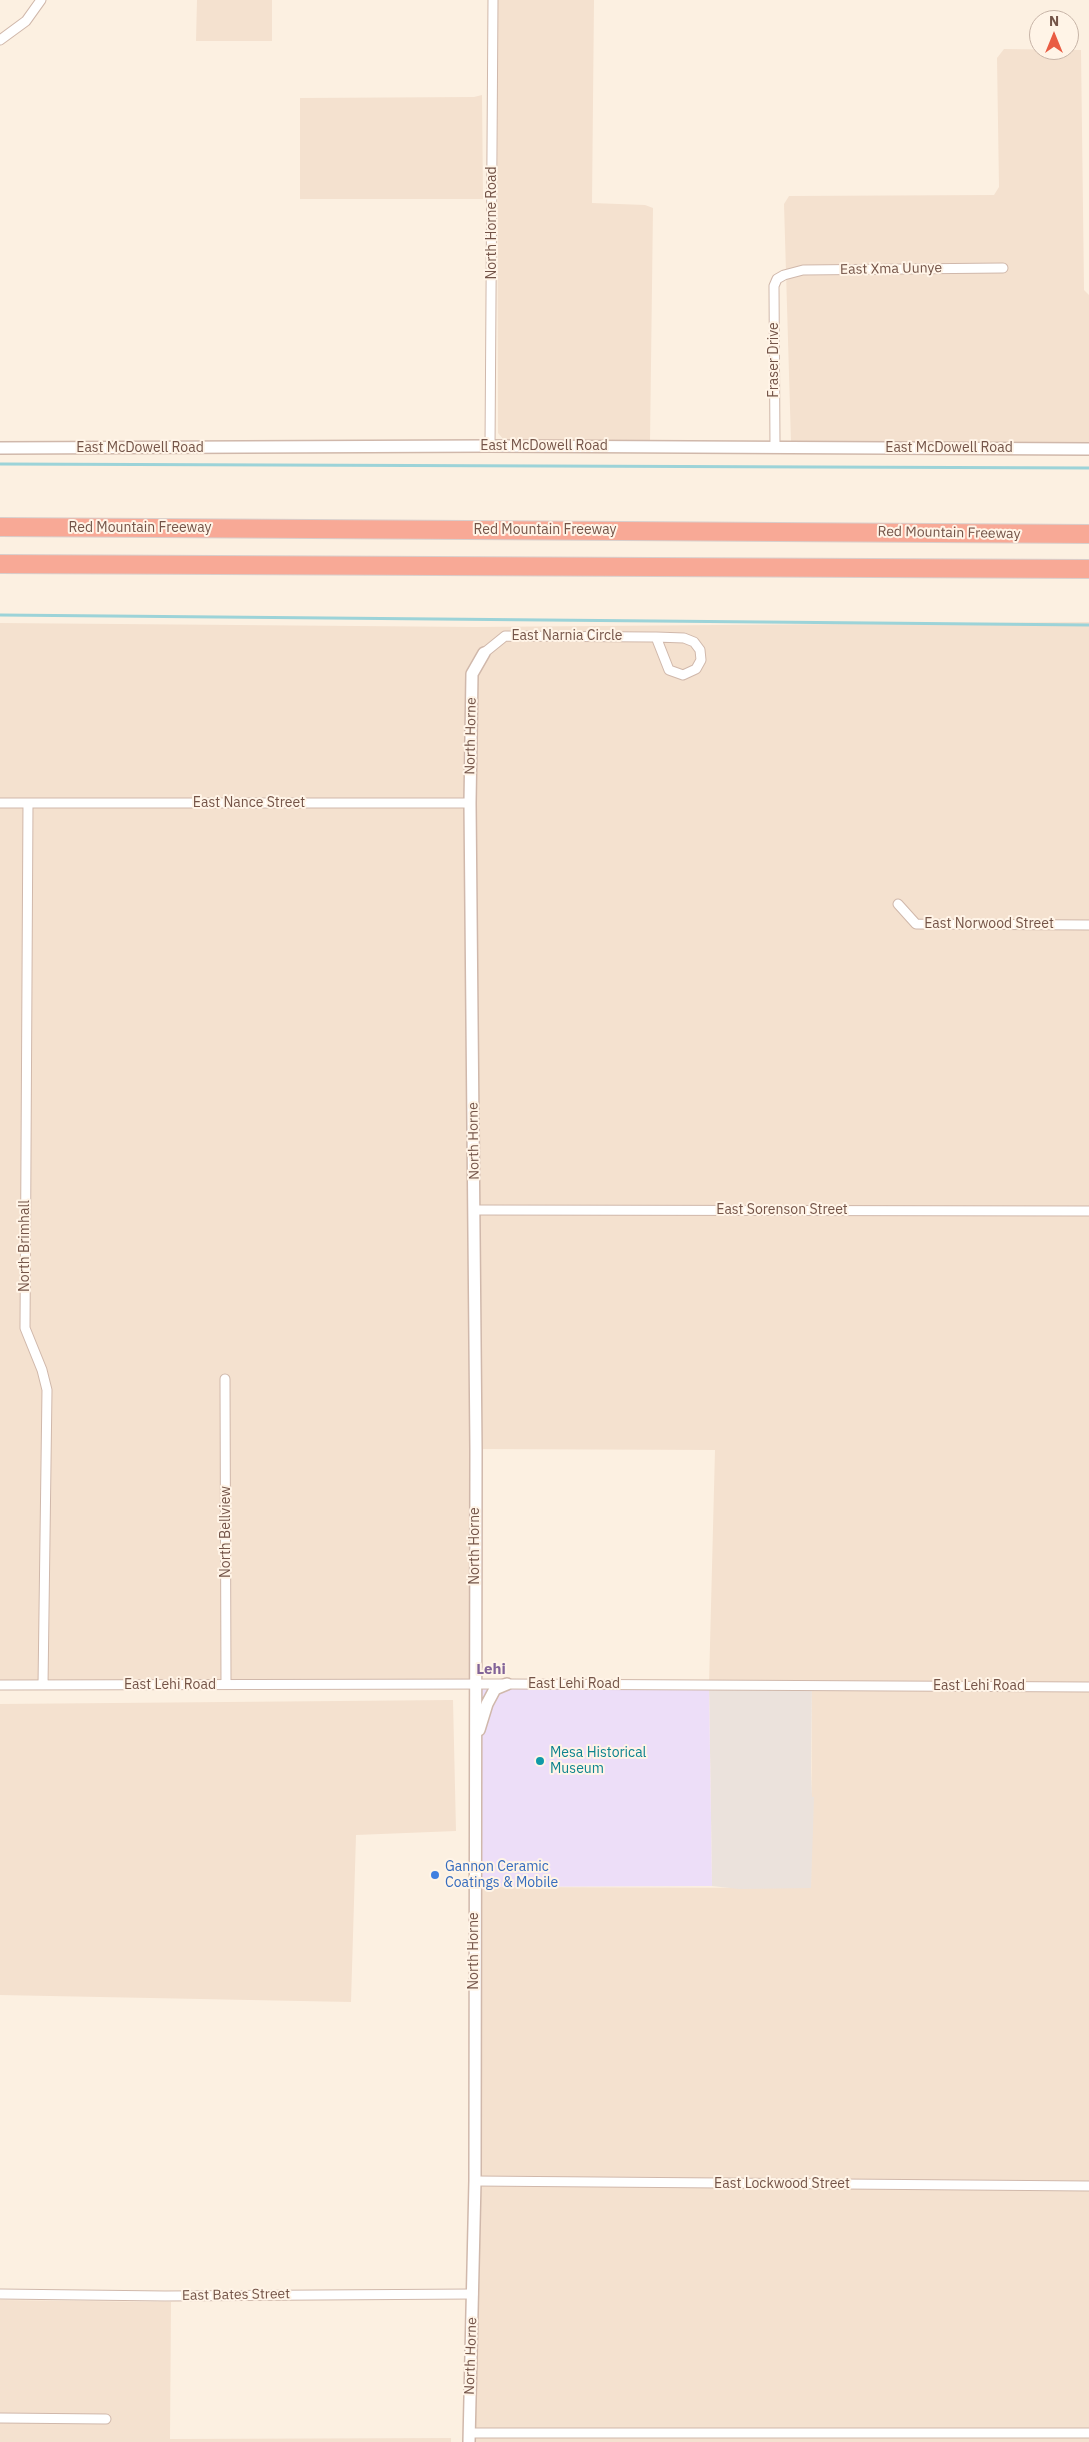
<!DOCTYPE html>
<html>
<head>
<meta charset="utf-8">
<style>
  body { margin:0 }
  #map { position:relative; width:1089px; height:2442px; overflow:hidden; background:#fcf0e1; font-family:"IBM Plex Sans",sans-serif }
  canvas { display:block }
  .north { position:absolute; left:1029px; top:10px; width:50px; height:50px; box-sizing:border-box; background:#fff4e7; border:1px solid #c7b4a7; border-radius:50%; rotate:0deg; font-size:14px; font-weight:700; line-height:20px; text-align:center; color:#745448 }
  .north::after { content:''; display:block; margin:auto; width:18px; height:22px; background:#e95c43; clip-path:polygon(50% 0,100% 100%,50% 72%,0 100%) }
</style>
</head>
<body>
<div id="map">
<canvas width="1089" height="2442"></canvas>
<div class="north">N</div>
</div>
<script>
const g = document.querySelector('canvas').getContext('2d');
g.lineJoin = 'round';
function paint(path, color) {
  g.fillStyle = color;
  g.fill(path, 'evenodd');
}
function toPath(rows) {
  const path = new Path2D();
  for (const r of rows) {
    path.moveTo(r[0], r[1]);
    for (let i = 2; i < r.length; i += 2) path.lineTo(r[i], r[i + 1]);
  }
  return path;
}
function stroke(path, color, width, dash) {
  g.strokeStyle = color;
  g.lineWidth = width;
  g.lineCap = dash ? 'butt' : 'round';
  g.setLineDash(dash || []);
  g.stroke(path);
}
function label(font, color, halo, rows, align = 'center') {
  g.font = font + ' "IBM Plex Sans",sans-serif';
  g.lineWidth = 4;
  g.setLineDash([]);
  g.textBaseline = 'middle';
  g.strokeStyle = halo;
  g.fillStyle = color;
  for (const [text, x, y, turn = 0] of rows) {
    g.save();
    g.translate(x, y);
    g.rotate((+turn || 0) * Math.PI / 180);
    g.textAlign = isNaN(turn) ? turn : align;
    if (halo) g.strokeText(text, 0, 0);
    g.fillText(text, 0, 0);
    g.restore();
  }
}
paint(toPath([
  [197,0,272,0,272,41,196,41],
  [497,0,594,0,592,203,645,205,653,208,650,442,511,442,504,440,498,433],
  [1004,49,1081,50,1084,290,1089,295,1089,443,791,442,784,204,789,196,994,195,999,187,997,58],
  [482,95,483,199,300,199,300,98,474,97],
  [1089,622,1089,2442,469,2442,474,1887,811,1888,812,1685,709,1684,715,1450,476,1449,475,1684,0,1685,0,623,475,627],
  [453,1700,456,1831,356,1835,351,2002,0,1995,0,1704],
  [0,2300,171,2302,170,2439,451,2438,451,2442,0,2442]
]), '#f4e1cf');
paint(toPath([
  [709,1684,812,1685,811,1771,812,1797,814,1797,811,1888,739,1889,712,1886]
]), '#ebe2dc');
paint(toPath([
  [475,1684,709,1684,712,1886,474,1887]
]), '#eddef8');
stroke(toPath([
  [0,464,1089,468],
  [0,615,1089,625]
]), '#9cd3d8', 3);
const minor = toPath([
  [0,40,26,21,41,0],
  [490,446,493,0],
  [775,447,774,286,777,279,784,275,803,270,1003,268],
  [484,653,505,636,651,637,656,637,684,638,694,642,700,650,701,660,696,669,683,675,669,670,656,637],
  [0,803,470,803],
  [28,803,25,1328,42,1370,47,1390,43,1685],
  [898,904,916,924,1089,925],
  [475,1210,1089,1211],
  [225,1379,226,1684],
  [0,1685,507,1684,1089,1687],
  [475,2181,1089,2186],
  [0,2294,165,2296,473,2294],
  [0,2418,106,2419],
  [469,2433,1089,2433]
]);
const tertiary = toPath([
  [0,448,490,446,1089,449],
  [479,1730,487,1704,495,1689,507,1684],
  [469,2442,475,2181,476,1449,470,803,472,674,484,653]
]);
const motorway = toPath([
  [0,527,1089,534],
  [0,564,1089,569]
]);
stroke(minor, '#d0b8ab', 11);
stroke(tertiary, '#d0b8ab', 14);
stroke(motorway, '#d8cfcc', 20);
stroke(minor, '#fff', 9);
stroke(tertiary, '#fff', 11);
stroke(motorway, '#f8a996', 18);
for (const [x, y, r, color] of [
  [540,1761,5,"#0f9aa8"],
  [435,1875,5,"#3f7fe0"]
]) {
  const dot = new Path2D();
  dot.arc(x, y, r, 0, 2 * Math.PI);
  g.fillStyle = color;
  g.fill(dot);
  stroke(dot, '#fff4e7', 2);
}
label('14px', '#745448', '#fff4e7', [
  ["North Horne Road",492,223,-90],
  ["East Xma Uunye",891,269,-1],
  ["Fraser Drive",774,360,-90],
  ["East McDowell Road",544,446],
  ["East McDowell Road",140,448],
  ["East McDowell Road",949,448],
  ["Red Mountain Freeway",140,528],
  ["Red Mountain Freeway",545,530],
  ["Red Mountain Freeway",949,533,1],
  ["East Narnia Circle",567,636],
  ["North Horne",471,736,-89],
  ["East Nance Street",249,803],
  ["East Norwood Street",989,924],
  ["North Horne",474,1141,-91],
  ["East Sorenson Street",782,1210],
  ["North Brimhall",25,1246,-90],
  ["North Bellview",226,1532,-90],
  ["North Horne",475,1546,-90],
  ["East Lehi Road",574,1684],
  ["East Lehi Road",170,1685],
  ["East Lehi Road",979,1686],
  ["North Horne",474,1951,-90],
  ["East Lockwood Street",782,2184],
  ["East Bates Street",236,2295,-1],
  ["North Horne",471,2356,-88]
]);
label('14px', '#0d838f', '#fff4e7', [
  ["Mesa Historical",550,1753],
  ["Museum",550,1769]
], 'left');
label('14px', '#366cbe', '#fff4e7', [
  ["Gannon Ceramic",445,1867],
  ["Coatings & Mobile",445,1883]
], 'left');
label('bold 15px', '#826398', '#fff4e7', [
  ["Lehi",491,1670]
]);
</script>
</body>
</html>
